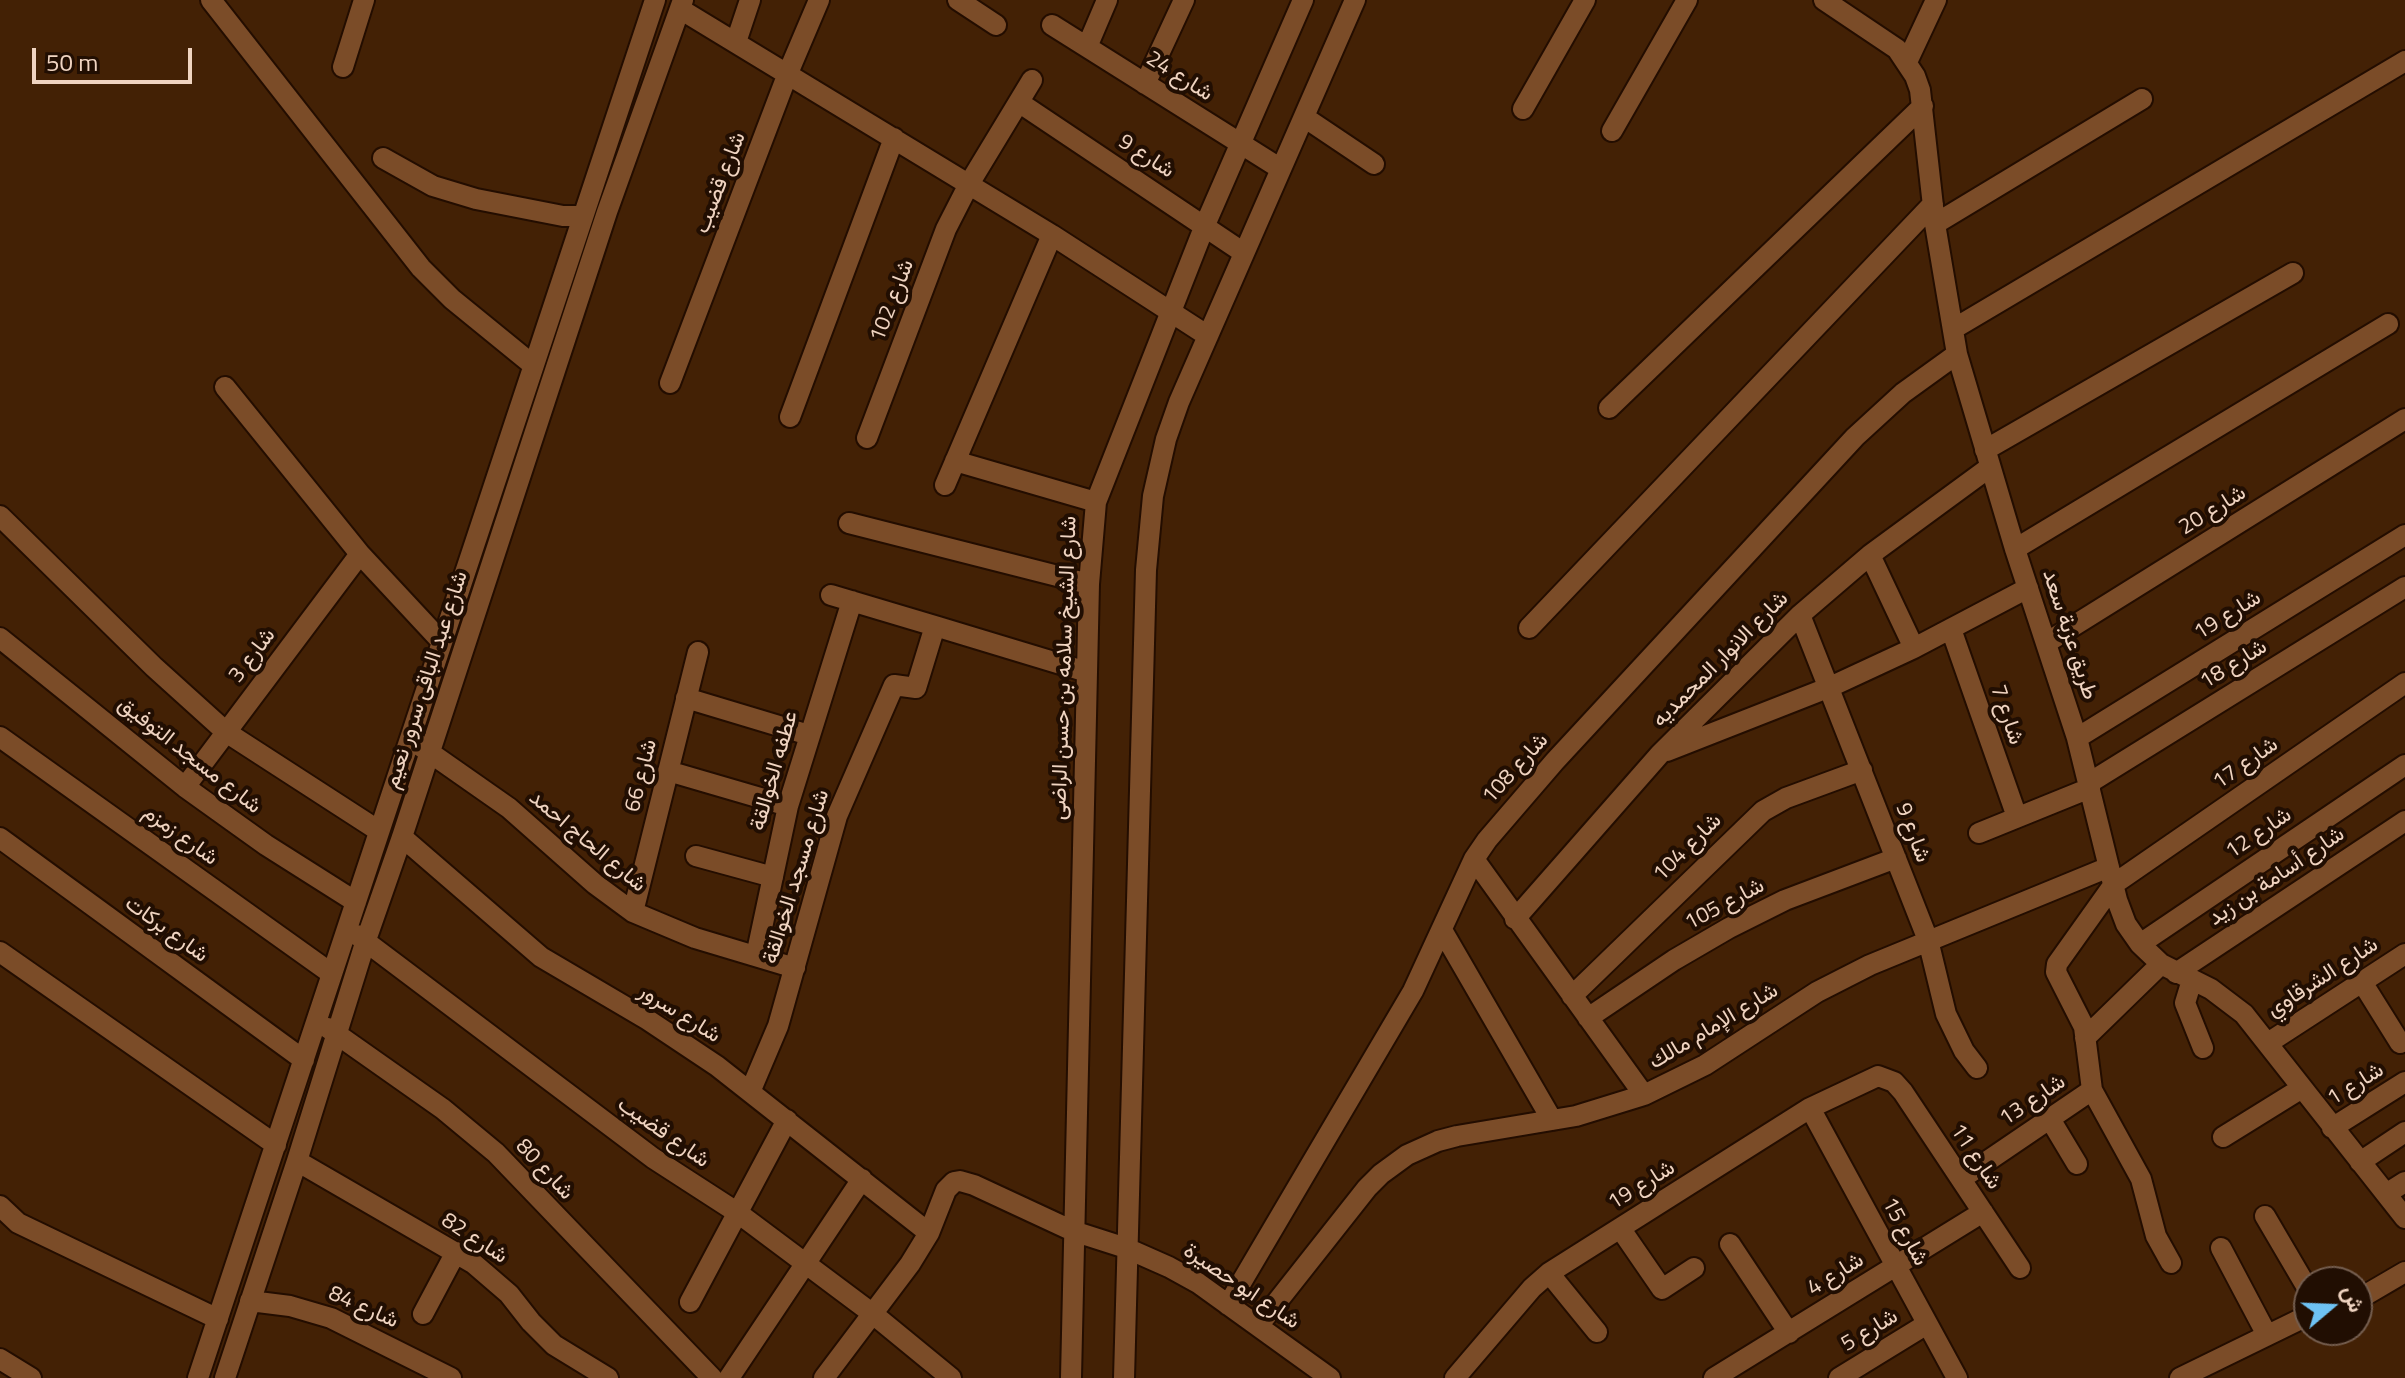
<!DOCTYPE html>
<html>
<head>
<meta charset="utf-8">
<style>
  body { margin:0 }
  #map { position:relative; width:2405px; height:1378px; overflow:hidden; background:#432105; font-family:"Titillium Web",Vazirmatn,sans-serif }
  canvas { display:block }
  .north { position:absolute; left:2293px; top:1266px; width:80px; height:80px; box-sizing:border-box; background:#210e02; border:2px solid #745d4e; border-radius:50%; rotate:71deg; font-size:22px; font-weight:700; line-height:32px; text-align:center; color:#f0d4c1 }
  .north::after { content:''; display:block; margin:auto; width:28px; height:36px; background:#6ec2f3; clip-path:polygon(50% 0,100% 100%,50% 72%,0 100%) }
  .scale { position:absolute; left:32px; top:48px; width:160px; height:36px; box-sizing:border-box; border:4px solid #f0d4c1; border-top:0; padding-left:10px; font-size:24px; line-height:28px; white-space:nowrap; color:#f0d4c1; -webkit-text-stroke:6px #210e02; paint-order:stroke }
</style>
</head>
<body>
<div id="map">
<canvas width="2405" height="1378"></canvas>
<div class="north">ش</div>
<div class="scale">50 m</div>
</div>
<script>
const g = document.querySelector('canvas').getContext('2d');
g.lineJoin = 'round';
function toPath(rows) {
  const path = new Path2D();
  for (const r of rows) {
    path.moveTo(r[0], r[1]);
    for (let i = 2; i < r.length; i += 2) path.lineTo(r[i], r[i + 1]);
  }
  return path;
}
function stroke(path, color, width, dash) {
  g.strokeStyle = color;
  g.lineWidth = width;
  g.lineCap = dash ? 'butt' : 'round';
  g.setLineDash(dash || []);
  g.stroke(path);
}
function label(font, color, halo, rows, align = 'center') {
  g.font = font + ' "Titillium Web",Vazirmatn,sans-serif';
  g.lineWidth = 8;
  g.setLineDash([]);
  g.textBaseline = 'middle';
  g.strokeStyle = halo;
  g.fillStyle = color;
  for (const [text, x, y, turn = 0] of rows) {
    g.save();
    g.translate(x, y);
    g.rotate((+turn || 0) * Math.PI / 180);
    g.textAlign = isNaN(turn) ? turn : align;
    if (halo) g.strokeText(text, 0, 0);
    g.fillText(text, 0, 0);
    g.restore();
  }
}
const minor = toPath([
  [211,0,421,268,452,299,533,365],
  [958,0,996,25],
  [1824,0,1897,49,1915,76,1920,90,1935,224,1957,354,2015,549,2077,738,2117,900,2126,924,2140,944,2161,964,2211,989,2244,1014,2405,1218],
  [680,9,1052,235,1208,336],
  [1052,25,1281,169],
  [736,42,750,0],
  [1087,47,1107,0],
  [1907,62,1936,0],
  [343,67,364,0],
  [1145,84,1184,0],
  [1020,103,1244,253],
  [1523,109,1585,0],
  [1304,117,1374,164],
  [1612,131,1687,0],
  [383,158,433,186,476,199,563,216,582,216],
  [1935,224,2142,99],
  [1955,328,2405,61],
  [670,383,788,73,819,0],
  [225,387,360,554,441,641],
  [1609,408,1923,106],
  [790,417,894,138],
  [867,438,946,229,969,184,1032,80],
  [1985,450,2293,273],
  [955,461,1096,502],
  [945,485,1052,235],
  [0,516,154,667,226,732,379,831],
  [849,523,1089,584],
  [2015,549,2388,324],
  [1870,555,1914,648],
  [831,595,935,626],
  [1800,615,1928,940,1946,1014,1964,1051,1977,1068],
  [1529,628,1933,204],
  [1951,629,2017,817],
  [0,638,185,787,266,845,356,902],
  [2046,643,2405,419],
  [686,698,809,735],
  [0,737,332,974],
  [2077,738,2405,535],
  [419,745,509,808,595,884,633,912,695,938,795,968],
  [1667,751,1830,687,1914,648,2028,588],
  [668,771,788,806],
  [2089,783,2405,587],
  [185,787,360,554],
  [1979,833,2090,788],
  [402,837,541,957,648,1020,717,1066,929,1233],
  [0,838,304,1060],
  [696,856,773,877],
  [1474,859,1644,1095],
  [633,912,698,652],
  [1515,919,1660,754,1800,615,1870,555,1990,467],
  [1442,930,1552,1120],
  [357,935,653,1158,738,1213,873,1314,951,1378],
  [2140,944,2405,765],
  [0,952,276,1145],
  [756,956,788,806,852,601],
  [2176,973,2405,821],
  [2192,980,2185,1003,2203,1048],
  [2362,982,2400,1043],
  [1572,996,1763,811,1786,798,1862,770],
  [1588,1018,1674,960,1729,928,1785,900,1896,858],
  [328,1028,443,1109,496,1153,712,1378],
  [2085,1038,2161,964],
  [2268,1043,2405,954],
  [750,1092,778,1026,837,816,894,685,916,688,935,626,1087,672],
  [1810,1108,1957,1378],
  [2050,1119,2077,1164],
  [2332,1128,2405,1082],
  [2223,1137,2302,1088],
  [297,1161,473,1263,509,1294,531,1322,554,1345,608,1378],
  [2360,1162,2405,1132],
  [1961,1179,2092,1090],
  [2386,1194,2405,1182],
  [0,1206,18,1223,218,1319],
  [2265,1216,2309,1291],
  [1620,1228,1662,1289,1694,1268],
  [1730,1244,1789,1333],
  [2221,1248,2267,1335],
  [2171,1263,2156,1236,2141,1179,2092,1090,2084,1027,2056,972,2057,964,2114,884,2405,683],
  [1549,1273,1597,1332],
  [2357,1300,2405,1272],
  [250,1301,290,1306,331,1318,451,1378],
  [690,1302,787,1120],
  [1228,1305,1413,991,1474,859,1487,840,1555,761,1855,437,1903,393,1957,354],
  [423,1314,456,1252],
  [1258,1326,1367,1188,1381,1174,1407,1155,1438,1141,1457,1136,1576,1116,1644,1095,1705,1065,1817,992,1870,965,2109,867],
  [0,1359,31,1378],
  [198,1378,655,0],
  [225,1378,297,1161,366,940,402,837,607,212,683,0],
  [729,1378,862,1179],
  [824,1378,910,1264,929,1233,946,1190,954,1182,960,1181,974,1185,1073,1231,1126,1248,1169,1267,1198,1283,1330,1378],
  [1071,1378,1089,584,1096,502,1205,225,1303,0],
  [1124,1378,1146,570,1153,496,1166,439,1179,402,1355,0],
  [1455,1378,1532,1288,1549,1273,1810,1108,1878,1076,1894,1082,1903,1092,2020,1268],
  [1714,1378,1983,1212],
  [1839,1378,1927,1324],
  [2180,1378,2309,1315]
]);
stroke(minor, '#230d00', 24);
stroke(minor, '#7b4c28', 20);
label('22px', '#f0d4c1', '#210e02', [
  ["شارع 24",1179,77,32],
  ["شارع 9",1146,157,33],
  ["شارع قضيب",721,183,-69],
  ["شارع 102",893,301,-69],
  ["شارع 20",2213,511,-32],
  ["شارع 19",2228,616,-32],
  ["طريق عزبة سعد",2069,635,72],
  ["شارع 3",253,656,-53],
  ["شارع الانوار المحمديه",1721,660,-45],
  ["شارع 18",2234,665,-32],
  ["شارع الشيخ سلامه بن حسن الراضى",1065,668,-88],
  ["شارع عبد الباقى سرور نعيم",427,680,-72],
  ["شارع 7",2006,715,71],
  ["شارع مسجد التوفيق",189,756,38],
  ["شارع 17",2246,764,-35],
  ["شارع 108",1516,769,-48],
  ["عطفه الخوالقة",775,771,-74],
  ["شارع 66",642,776,-76],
  ["شارع 9",1912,833,69],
  ["شارع 12",2259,834,-34],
  ["شارع زمزم",180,836,36],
  ["شارع الحاج احمد",587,842,40],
  ["شارع 104",1688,848,-45],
  ["شارع مسجد الخوالقة",797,877,-73],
  ["شارع أسامة بن زيد",2277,877,-34],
  ["شارع 105",1725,905,-28],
  ["شارع بركات",166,930,36],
  ["شارع الشرقاوي",2323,978,-33],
  ["شارع سرور",679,1014,32],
  ["شارع الإمام مالك",1714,1027,-31],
  ["شارع 1",2356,1085,-32],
  ["شارع 13",2033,1101,-34],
  ["شارع قضيب",663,1133,35],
  ["شارع 11",1975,1157,56],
  ["شارع 80",544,1170,47],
  ["شارع 19",1642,1186,-32],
  ["شارع 15",1904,1232,62],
  ["شارع 82",474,1239,33],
  ["شارع 4",1836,1275,-32],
  ["شارع ابو حصيرة",1241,1287,34],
  ["شارع 84",363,1308,24],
  ["شارع 5",1870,1331,-31]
]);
</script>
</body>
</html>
